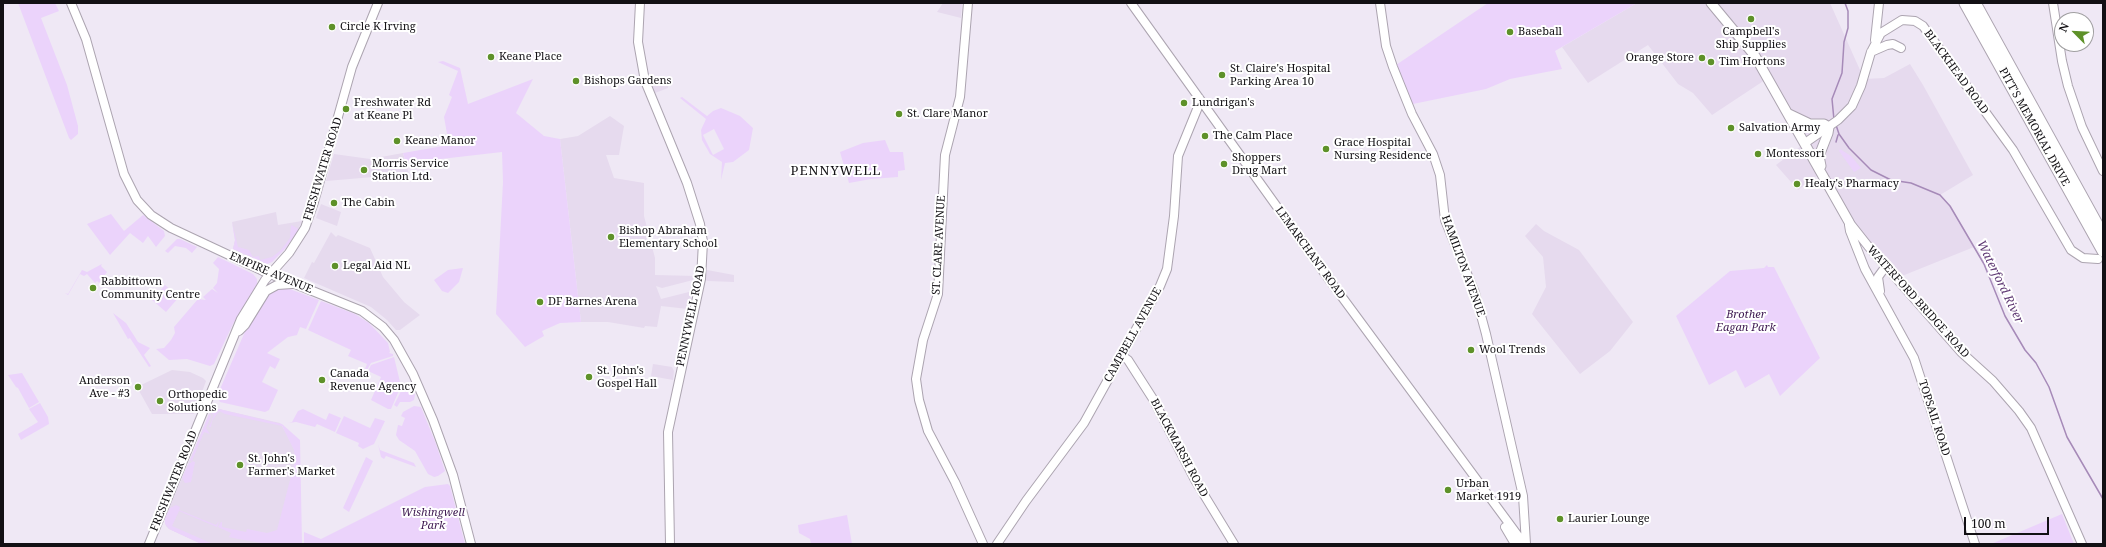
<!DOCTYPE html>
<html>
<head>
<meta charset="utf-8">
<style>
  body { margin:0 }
  #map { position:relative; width:2106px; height:547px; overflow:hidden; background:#efe8f5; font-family:"Noto Serif",serif }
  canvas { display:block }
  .frame { position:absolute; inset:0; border:4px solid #121014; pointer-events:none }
  .north { position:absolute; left:2054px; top:12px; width:40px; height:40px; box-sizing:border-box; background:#fff; border:1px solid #a09fa1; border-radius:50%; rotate:294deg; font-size:11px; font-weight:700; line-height:16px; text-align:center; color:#121014 }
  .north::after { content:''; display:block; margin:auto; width:14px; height:18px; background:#5e9129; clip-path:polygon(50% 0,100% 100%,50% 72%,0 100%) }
  .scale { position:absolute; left:1964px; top:517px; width:85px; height:18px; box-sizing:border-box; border:2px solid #121014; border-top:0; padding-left:5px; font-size:12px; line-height:14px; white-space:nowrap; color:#121014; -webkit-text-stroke:3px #fff; paint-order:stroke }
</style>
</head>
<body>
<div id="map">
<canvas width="2106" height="547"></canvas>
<div class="frame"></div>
<div class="north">N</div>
<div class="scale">100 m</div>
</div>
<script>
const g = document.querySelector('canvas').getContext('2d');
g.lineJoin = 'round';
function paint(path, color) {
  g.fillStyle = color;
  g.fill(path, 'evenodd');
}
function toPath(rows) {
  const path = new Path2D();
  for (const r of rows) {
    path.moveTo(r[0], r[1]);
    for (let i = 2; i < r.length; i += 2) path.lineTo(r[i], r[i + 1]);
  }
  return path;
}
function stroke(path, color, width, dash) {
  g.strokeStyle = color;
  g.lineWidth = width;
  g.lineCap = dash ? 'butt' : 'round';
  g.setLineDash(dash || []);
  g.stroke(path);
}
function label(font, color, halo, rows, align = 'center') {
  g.font = font + ' "Noto Serif",serif';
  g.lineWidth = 4;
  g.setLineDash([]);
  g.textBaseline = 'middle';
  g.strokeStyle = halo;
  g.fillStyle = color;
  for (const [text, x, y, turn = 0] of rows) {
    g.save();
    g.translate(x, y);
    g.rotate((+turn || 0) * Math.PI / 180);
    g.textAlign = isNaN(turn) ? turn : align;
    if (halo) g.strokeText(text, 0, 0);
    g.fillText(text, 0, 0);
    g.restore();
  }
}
paint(toPath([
  [943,3,962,3,961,18,937,12],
  [1637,3,1830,3,1864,79,1884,78,1910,64,1923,85,1973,175,1940,195,1950,206,1974,247,1897,278,1876,255,1821,173,1798,190,1776,165,1805,143,1768,78,1712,115,1693,93,1678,84,1648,45,1588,83,1562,47],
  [669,77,668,88,655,93,651,82],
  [610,116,624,126,619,155,606,155,614,178,644,183,644,216,655,258,655,275,696,276,693,280,662,288,656,286,661,299,689,292,691,296,688,309,661,306,657,327,645,326,644,328,608,322,581,322,560,139,578,136],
  [403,153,409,174,326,181,334,154,370,159],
  [321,204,341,212,337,226,316,218],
  [276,212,278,225,302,221,296,234,272,262,265,264,233,249,235,240,232,222],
  [1536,224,1544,231,1579,250,1633,322,1610,351,1580,374,1532,314,1546,287,1543,257,1525,236],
  [331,232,336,237,338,235,370,248,383,277,404,302,420,315,400,330,396,330,387,320,371,307,304,278,312,262,314,263],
  [707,270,734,275,734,282,708,281,705,280],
  [653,364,672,367,674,371,673,380,651,376],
  [172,370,190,372,203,378,206,381,194,414,152,414,138,389,140,387,139,386],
  [219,409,280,423,297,450,301,544,202,544,169,529,166,526,165,518,210,412]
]), '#e6daee');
paint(toPath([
  [18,3,55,3,59,11,41,18,67,85,78,126,78,134,71,140,69,138],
  [1488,3,1637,3,1555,51,1562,69,1510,79,1486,89,1408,105,1393,67],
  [443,61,460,68,468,104,533,79,516,113,544,136,560,139,581,322,560,323,542,331,544,336,525,347,496,314,503,182,502,152,406,163,403,153,449,145,444,117,452,97,449,95,458,71,438,62],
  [682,97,707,116,713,111,721,108,740,116,753,128,749,150,733,162,725,163,721,180,722,162,710,154,702,140,701,130,706,119,680,98],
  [714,129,724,149,713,155,703,135],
  [885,140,890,152,903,152,905,170,898,171,898,177,871,179,849,183,840,152,863,143],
  [1840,149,1851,156,1861,168,1854,172,1839,151],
  [111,214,124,231,143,215,164,231,165,236,156,247,148,236,143,243,130,233,110,255,87,224],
  [232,222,238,247,249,250,253,257,259,256,260,260,272,257,280,251,290,238,291,225,299,229,286,248,272,262,267,264,233,249,235,240],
  [177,239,180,239,197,247,192,253,186,248,175,246,168,253,165,251],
  [218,257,253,274,257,279,257,284,233,324,214,364,210,366,187,359,169,360,156,349,164,348,171,340,175,333,174,327,198,299,206,300,203,297,212,289,218,293,213,288,217,283,219,269,213,263],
  [102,264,101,266,107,272,99,283,97,281,95,283,87,274,84,276,80,274,68,295,65,293,68,294,82,270,87,272],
  [1767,265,1768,267,1774,267,1820,358,1780,396,1769,374,1745,388,1736,370,1709,385,1676,316,1730,271,1764,268],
  [463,268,459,282,448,293,442,291,434,280,448,270],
  [165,285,179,297,166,312,152,300],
  [287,288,319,300,306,329,300,327,297,335,288,337,267,353,280,359,275,369,270,366,262,382,278,390,269,410,265,412,220,402,217,396,247,327,267,295,276,290],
  [321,301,355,314,369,323,388,343,390,352,389,353,393,354,393,356,371,363,367,370,365,369,367,364,348,356,351,350,308,330],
  [113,313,126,323,138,342,150,348,144,355,151,366,149,367,130,338,128,339],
  [394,357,401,386,391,409,388,409,371,400,381,377,368,371,371,365],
  [22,373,39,402,29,408,18,388,16,387,8,375],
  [410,384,415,395,414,400,410,402,400,402,397,407,394,405,403,387],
  [40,403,48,417,49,424,21,440,18,434,38,422,29,409],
  [414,406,421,407,436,444,445,471,438,476,434,477,428,474,415,451,399,440,396,435,398,425,402,426,405,418,401,416,403,412],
  [219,409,282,424,300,440,302,544,267,544,233,538,229,537,231,533,218,527,221,522,222,522,222,527,246,532,247,529,267,533,277,530,295,461,294,450,282,426,225,414,219,411,212,421,211,427,209,427,214,415,210,412],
  [303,409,326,420,329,413,341,418,335,432,317,424,315,427,296,422,288,423,292,422,298,411],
  [209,414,211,416,206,428,210,434,204,432,192,461,195,462,191,482,185,483,182,478,189,463,191,463,192,461,190,460],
  [344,416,370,428,375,418,385,421,374,444,363,449,358,446,359,443,336,433],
  [378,444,380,450,414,463,416,467,386,456,384,459,381,457],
  [366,457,373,461,349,512,343,508],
  [448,484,450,486,465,544,304,544,304,532,321,539,425,487],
  [176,505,180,507,179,510,216,525,219,521,217,527,179,511,172,526,213,544,201,544,169,529,165,524,165,518,170,508],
  [2062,514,2074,544,1991,544],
  [847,515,852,544,811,544,810,539,799,533,798,525]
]), '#ebd3fb');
stroke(toPath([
  [1834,120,1832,99,1842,73,1844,42,1848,28,1848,11,1845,3],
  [1836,125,1839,134,1849,148,1871,170,1891,180,1911,183,1940,195,1950,206,1984,264,2005,316,2025,350,2036,363,2049,387,2067,437,2103,499],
  [1836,142,1838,135]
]), '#a68ab8', 1.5);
const secondary = toPath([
  [71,3,86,39,124,174,137,200,151,215,171,228,263,271,362,311,383,327,394,340,413,374,433,420,453,475,471,544],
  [640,3,638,42,645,81,687,183,700,224,703,242,701,279,668,432,670,544],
  [968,3,960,97,945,155,938,294,923,340,916,379,919,400,928,431,955,482,983,544],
  [1131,3,1328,278,1519,537,1522,544],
  [1380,3,1386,46,1393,67,1412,114,1433,154,1440,175,1445,220,1475,293,1486,334,1523,496,1526,544],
  [2053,3,2062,61,2068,86,2082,127,2103,171],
  [1875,40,1879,3],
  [1871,52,1887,45,1893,44,1901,48],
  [1805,143,1838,120,1852,106,1861,86,1871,52,1881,33,1902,20,1915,21,1923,26,2013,150,2071,250,2083,258,2098,259],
  [1849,222,1868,246,1961,352,1993,381,2019,411,2031,428,2082,544],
  [1849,225,1850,231,1865,269,1914,358,1975,544],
  [1880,291,1878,277,1886,266],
  [239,331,245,325,266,291,277,285,292,284],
  [1121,355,1128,360,1153,399,1195,480,1234,544],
  [1505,527,1515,544],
  [149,544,241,319,265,280,289,253,305,228,314,202,352,67,378,3],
  [997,544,1026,501,1084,423,1160,286,1167,269,1174,216,1178,156,1198,107,1199,98]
]);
const primary = toPath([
  [1711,3,1755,56,1849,222],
  [1789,114,1810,124,1824,124,1829,127,1828,133,1819,156,1821,166]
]);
const highway = toPath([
  [1965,3,2103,251],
  [1975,3,2103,235]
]);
stroke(secondary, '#aca4b0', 10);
stroke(primary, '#aca4b0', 11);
stroke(highway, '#aca4b0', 13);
stroke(secondary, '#fff', 8);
stroke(primary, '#fff', 9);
stroke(highway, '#fff', 11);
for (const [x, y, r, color] of [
  [1751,19,4,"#5e9129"],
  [332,27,4,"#5e9129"],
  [1510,32,4,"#5e9129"],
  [491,57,4,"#5e9129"],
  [1702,58,4,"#5e9129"],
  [1711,62,4,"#5e9129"],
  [1222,75,4,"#5e9129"],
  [576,81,4,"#5e9129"],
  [1184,103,4,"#5e9129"],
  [346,109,4,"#5e9129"],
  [899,114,4,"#5e9129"],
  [1731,128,4,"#5e9129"],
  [1205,136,4,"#5e9129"],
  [397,141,4,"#5e9129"],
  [1326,149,4,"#5e9129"],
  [1758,154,4,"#5e9129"],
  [1224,164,4,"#5e9129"],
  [364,170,4,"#5e9129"],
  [1797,184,4,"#5e9129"],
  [334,203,4,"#5e9129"],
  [611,237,4,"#5e9129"],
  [335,266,4,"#5e9129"],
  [93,288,4,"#5e9129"],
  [540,302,4,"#5e9129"],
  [1471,350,4,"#5e9129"],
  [589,377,4,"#5e9129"],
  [322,380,4,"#5e9129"],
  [138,387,4,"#5e9129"],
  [160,401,4,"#5e9129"],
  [240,465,4,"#5e9129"],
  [1448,490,4,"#5e9129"],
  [1560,519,4,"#5e9129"]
]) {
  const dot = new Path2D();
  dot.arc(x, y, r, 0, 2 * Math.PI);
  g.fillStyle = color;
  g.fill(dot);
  stroke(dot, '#fff', 1.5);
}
label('11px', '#121014', '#fff', [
  ["Circle K Irving",340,27],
  ["Baseball",1518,32],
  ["Campbell's",1751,32,"center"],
  ["Ship Supplies",1751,45,"center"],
  ["Keane Place",499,57],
  ["Orange Store",1694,58,"right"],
  ["Tim Hortons",1719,62],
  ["St. Claire's Hospital",1230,69],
  ["Parking Area 10",1230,82],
  ["Bishops Gardens",584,81],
  ["Freshwater Rd",354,103],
  ["at Keane Pl",354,116],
  ["Lundrigan's",1192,103],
  ["St. Clare Manor",907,114],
  ["Salvation Army",1739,128],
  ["The Calm Place",1213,136],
  ["Keane Manor",405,141],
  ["Grace Hospital",1334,143],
  ["Nursing Residence",1334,156],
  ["Montessori",1766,154],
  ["Shoppers",1232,158],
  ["Drug Mart",1232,171],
  ["Morris Service",372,164],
  ["Station Ltd.",372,177],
  ["Healy's Pharmacy",1805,184],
  ["The Cabin",342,203],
  ["Bishop Abraham",619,231],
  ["Elementary School",619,244],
  ["Legal Aid NL",343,266],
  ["Rabbittown",101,282],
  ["Community Centre",101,295],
  ["DF Barnes Arena",548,302],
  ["Wool Trends",1479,350],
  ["St. John's",597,371],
  ["Gospel Hall",597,384],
  ["Canada",330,374],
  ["Revenue Agency",330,387],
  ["Anderson",130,381,"right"],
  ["Ave - #3",130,394,"right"],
  ["Orthopedic",168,395],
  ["Solutions",168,408],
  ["St. John's",248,459],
  ["Farmer's Market",248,472],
  ["Urban",1456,484],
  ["Market 1919",1456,497],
  ["Laurier Lounge",1568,519]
], 'left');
label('11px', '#121014', '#fff', [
  ["BLACKHEAD ROAD",1956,72,54],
  ["PITT'S MEMORIAL DRIVE",2034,127,61],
  ["FRESHWATER ROAD",323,169,-73],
  ["ST. CLARE AVENUE",939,245,-87],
  ["LEMARCHANT ROAD",1310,253,54],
  ["HAMILTON AVENUE",1463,266,70],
  ["EMPIRE AVENUE",271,273,23],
  ["WATERFORD BRIDGE ROAD",1918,302,48],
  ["PENNYWELL ROAD",691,316,-78],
  ["CAMPBELL AVENUE",1133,335,-61],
  ["TOPSAIL ROAD",1934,418,72],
  ["BLACKMARSH ROAD",1179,448,62],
  ["FRESHWATER ROAD",174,481,-68]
]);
label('italic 11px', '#3d1850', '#fff', [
  ["Brother",1746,315],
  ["Eagan Park",1746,328],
  ["Wishingwell",433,513],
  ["Park",433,526]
]);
label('italic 12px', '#5f3974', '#fff', [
  ["Waterford River",2000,282,64]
]);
g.letterSpacing = '1px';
label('13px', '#121014', '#fff', [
  ["PENNYWELL",836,171]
]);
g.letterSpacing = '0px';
</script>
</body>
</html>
